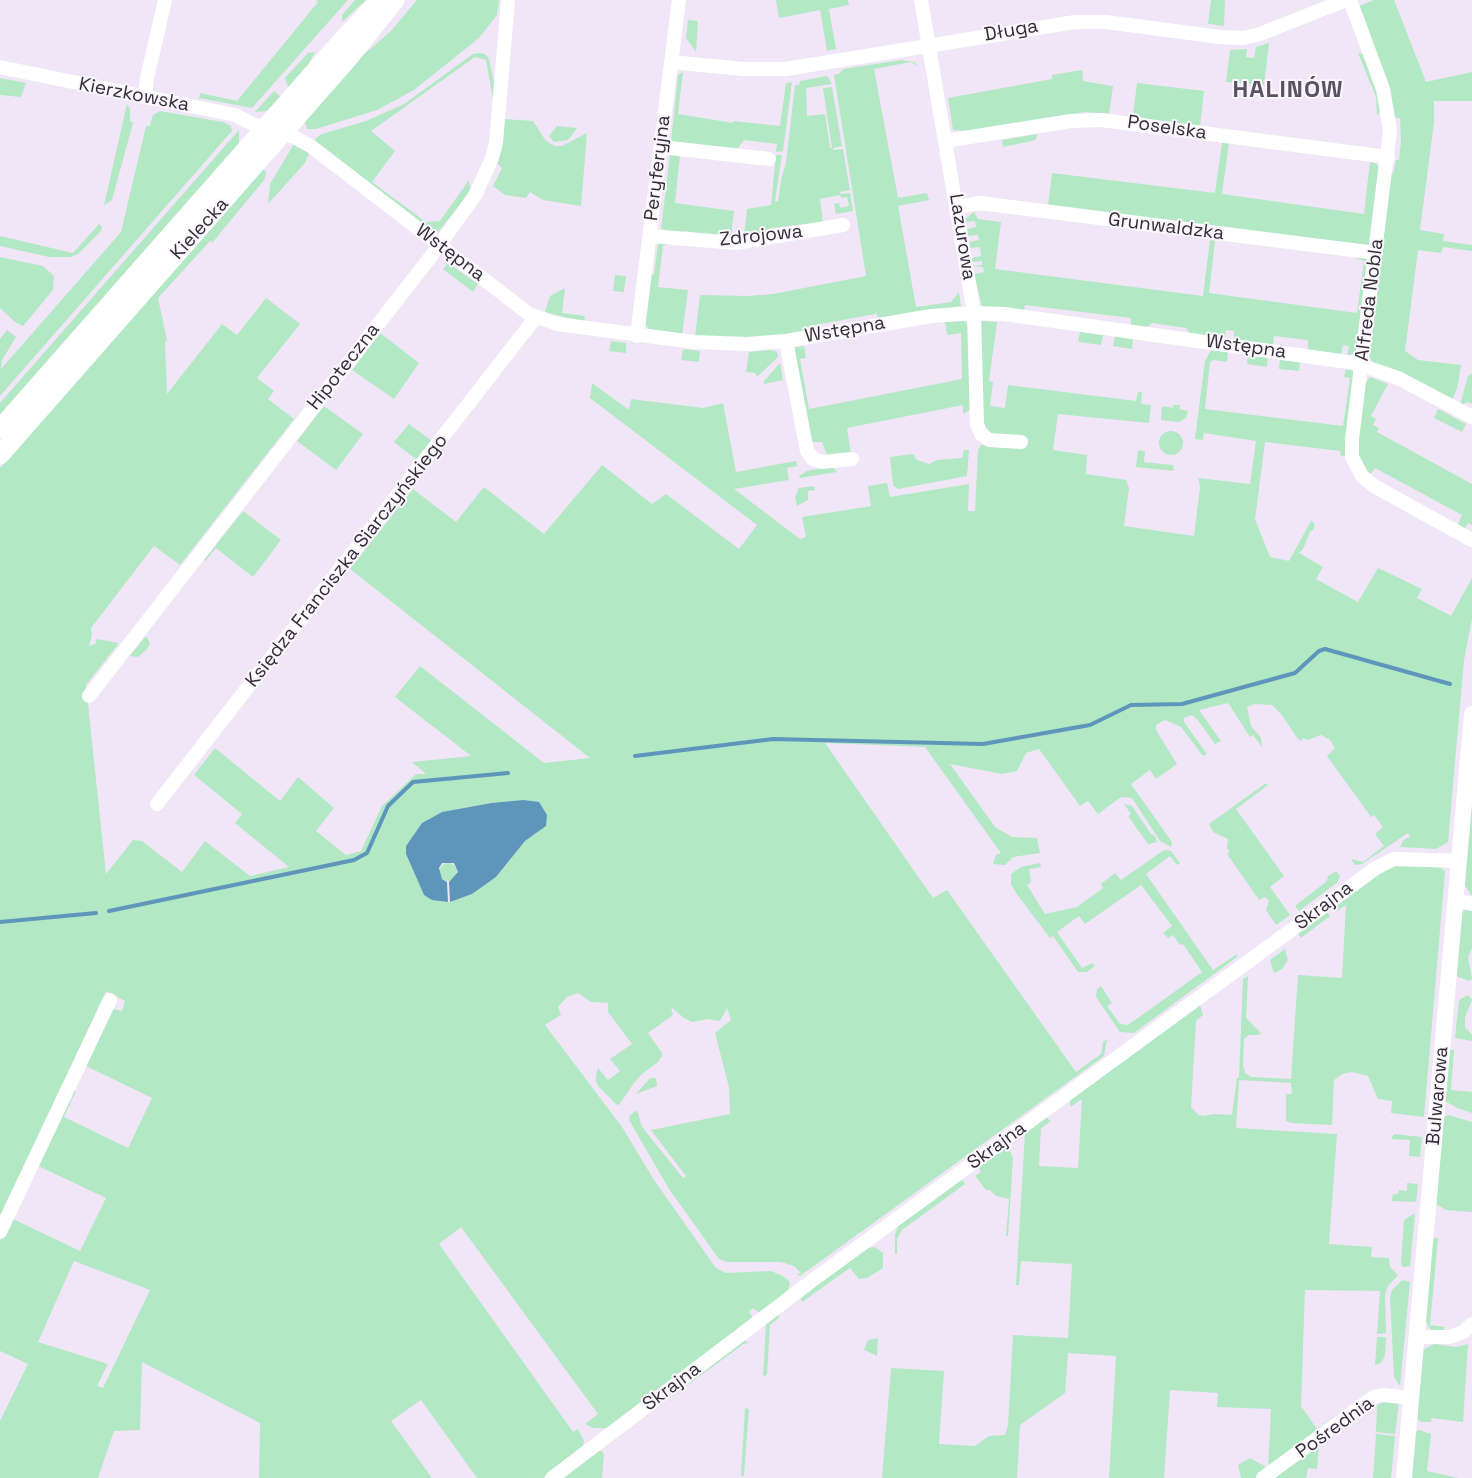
<!DOCTYPE html>
<html>
<head>
<meta charset="utf-8">
<style>
  body { margin:0 }
  canvas { display:block; background:#f0e6f7 }
</style>
</head>
<body>
<canvas width="1472" height="1478"></canvas>
<script>
const g = document.querySelector('canvas').getContext('2d');
g.lineJoin = 'round';
function paint(path, color) {
  g.fillStyle = color;
  g.fill(path, 'evenodd');
}
function toPath(rows) {
  const path = new Path2D();
  for (const r of rows) {
    if (r.length === 3) {
      path.moveTo(r[0] + r[2], r[1]);
      path.arc(r[0], r[1], r[2], 0, 2 * Math.PI);
      continue;
    }
    path.moveTo(r[0], r[1]);
    for (let i = 2; i < r.length; i += 2) path.lineTo(r[i], r[i + 1]);
  }
  return path;
}
function stroke(path, color, width, dash) {
  g.strokeStyle = color;
  g.lineWidth = width;
  g.lineCap = dash ? 'butt' : 'round';
  g.setLineDash(dash || []);
  g.stroke(path);
}
function label(font, color, halo, rows, align = 'center') {
  g.font = font + ' "Space Grotesk",sans-serif';
  g.lineWidth = 4;
  g.setLineDash([]);
  g.textBaseline = 'middle';
  g.strokeStyle = halo;
  g.fillStyle = color;
  for (const [text, x, y, turn = 0] of rows) {
    g.save();
    g.translate(x, y);
    g.rotate((+turn || 0) * Math.PI / 180);
    g.textAlign = isNaN(turn) ? turn : align;
    if (halo) g.strokeText(text, 0, 0);
    g.fillText(text, 0, 0);
    g.restore();
  }
}
paint(toPath([
  [316,0,348,0,252,108,199,98,200,93,237,101,318,2],
  [355,0,366,0,342,22,342,15],
  [417,0,499,0,497,15,479,38,414,90,377,110,316,129,307,129,304,120,354,63,390,32],
  [776,0,848,0,849,5,829,9,836,49,827,51,820,10,779,18],
  [1211,0,1225,0,1224,26,1208,24],
  [1374,0,1394,0,1426,82,1472,72,1472,101,1434,101,1434,122,1420,230,1444,234,1443,241,1472,245,1472,251,1443,247,1441,253,1418,250,1405,351,1418,360,1461,365,1457,389,1452,400,1373,363,1369,356,1391,174,1393,174,1396,160,1399,160,1401,142,1400,118,1395,118,1392,103,1359,6],
  [688,20,698,21,696,52,686,38],
  [1269,43,1264,85,1226,82,1230,50,1247,49,1246,57,1254,58,1256,47],
  [315,52,303,74,289,90,285,78,308,53],
  [480,53,485,54,489,59,494,83,493,99,486,60,475,57,371,131,395,151,372,182,426,222,440,221,469,180,470,188,467,196,438,232,431,232,315,142,316,138,322,134,366,121,404,104,473,54],
  [1358,53,1363,54,1383,107,1377,116,1376,97],
  [901,60,914,62,920,67,911,62,874,69,898,198,927,193,929,200,898,206,916,307,951,302,959,292,961,306,879,319,875,311,875,314,810,326,810,332,753,339,695,337,700,295,748,296,773,294,866,276,834,75,839,74,843,69],
  [1082,70,1083,81,1113,86,1109,114,1085,112,975,132,953,130,948,98,1052,79,1052,75],
  [683,72,678,114,733,123,733,121,780,126,786,83,792,82,783,151,776,152,777,144,744,140,736,151,671,142,678,75],
  [827,76,832,84,806,88,807,116,825,114,830,148,832,148,823,88,832,87,842,146,833,148,833,150,843,149,850,190,840,192,840,194,850,193,853,211,836,214,834,204,839,203,840,208,849,206,847,197,841,198,840,195,820,199,823,222,805,228,804,224,772,228,769,232,744,236,747,209,771,205,776,155,782,155,775,201,778,202,781,180,786,163,795,85,799,85,800,81],
  [0,78,26,83,21,97,0,95],
  [1137,83,1204,91,1200,127,1145,120,1145,118,1133,116],
  [274,91,282,98,269,111,255,112],
  [127,104,130,109,130,121,133,123,112,200,104,205],
  [160,111,223,122,231,126,232,131,0,396,0,339,7,330,16,337,2,360,1,369,121,232,146,126,150,126,153,115],
  [504,119,533,121,546,141,555,146,562,146,587,133,581,206,543,200,530,192,526,198,505,195,493,186,502,168,497,163],
  [557,126,577,128,568,140,554,142,549,136],
  [239,130,239,144,0,419,0,403],
  [1037,134,1036,140,1003,147,1002,140],
  [1222,143,1229,143,1222,194,1364,214,1370,161,1377,164,1381,171,1370,245,1366,246,1048,207,1052,173,1215,193],
  [294,144,309,152,308,156,305,163,268,204,270,184],
  [670,155,680,155,675,203,734,211,731,237,684,231,683,235,661,229],
  [262,168,266,172,265,179,212,243,211,240,158,298,167,340,165,342,167,394,222,324,237,335,266,298,300,324,257,378,274,391,268,399,294,419,180,565,154,546,91,628,92,635,89,646,95,644,97,639,119,643,86,685,106,874,133,840,142,841,182,872,205,841,250,876,289,867,235,823,242,814,194,775,215,748,280,801,298,777,334,808,316,831,346,855,361,851,382,806,416,774,426,774,412,762,471,756,395,697,420,666,544,763,590,758,350,569,413,489,456,522,484,487,544,534,602,465,652,504,666,494,739,549,757,525,590,398,592,383,629,410,631,399,703,408,723,403,736,472,796,461,797,466,787,468,789,480,734,489,800,539,806,537,802,517,871,506,868,486,887,483,890,497,969,484,968,511,975,511,978,450,981,445,1021,446,992,434,984,426,980,323,982,321,997,322,989,381,993,382,990,406,1005,408,1008,385,1136,401,1138,392,1142,392,1141,404,1151,405,1149,423,1058,414,1053,450,1087,455,1086,474,1126,480,1129,488,1124,526,1194,536,1200,487,1198,478,1250,484,1256,441,1204,433,1203,440,1195,439,1205,361,1211,350,1228,352,1227,362,1214,360,1210,362,1205,409,1343,426,1350,378,1344,377,1346,369,1354,371,1347,454,1341,457,1340,451,1265,442,1255,519,1270,557,1289,561,1311,521,1314,523,1314,529,1310,532,1303,549,1299,553,1323,567,1316,579,1358,602,1378,568,1422,589,1417,598,1451,616,1472,578,1472,619,1464,660,1448,842,1436,849,1400,847,1403,841,1410,836,1408,833,1362,864,1355,865,1351,859,1363,862,1384,846,1375,834,1383,827,1374,815,1371,817,1327,756,1335,748,1330,740,1321,735,1308,740,1303,738,1301,741,1298,739,1281,714,1272,705,1255,704,1247,707,1251,726,1261,738,1262,747,1253,735,1250,737,1228,703,1199,710,1221,741,1215,744,1197,719,1192,715,1184,718,1184,722,1207,754,1203,756,1181,727,1165,720,1156,725,1156,730,1177,764,1156,779,1150,770,1131,784,1172,842,1171,847,1160,841,1132,798,1121,797,1098,814,1088,801,1080,806,1039,749,1026,753,1017,771,1002,774,950,764,995,827,1012,837,1037,838,1040,853,1013,857,1005,865,993,864,996,855,1001,853,925,747,825,743,933,898,947,890,1076,1072,1101,1054,1103,1042,1107,1039,1104,1056,800,1276,797,1274,801,1273,794,1266,781,1262,727,1262,719,1259,669,1189,629,1120,630,1115,637,1110,642,1127,683,1178,686,1176,651,1130,730,1114,729,1087,715,1033,731,1020,727,1008,720,1021,708,1019,692,1022,684,1018,671,1007,673,1015,648,1033,662,1053,662,1056,658,1062,642,1074,634,1083,619,1105,616,1104,600,1088,596,1082,596,1075,598,1068,608,1080,620,1071,610,1059,632,1044,608,1012,608,1003,591,1002,578,993,567,997,558,1007,561,1015,545,1025,622,1127,654,1180,716,1268,726,1273,771,1271,783,1276,790,1282,788,1290,766,1311,759,1313,753,1308,749,1312,754,1319,607,1428,593,1428,585,1424,598,1414,461,1227,439,1244,573,1432,578,1429,584,1441,582,1450,543,1478,477,1478,421,1400,391,1421,432,1478,259,1478,260,1423,142,1362,140,1430,114,1431,98,1478,0,1478,0,1421,28,1364,0,1351,0,1241,11,1218,80,1251,106,1198,36,1165,72,1089,76,1091,64,1117,128,1148,152,1098,84,1065,113,1009,122,1011,125,1001,106,991,0,1218,0,468],
  [523,800,538,832,525,841,496,877,472,894,449,902,439,901,424,895,406,854,406,846,422,823,442,812,491,803],
  [74,1261,150,1290,103,1388,97,1386,108,1364,38,1342],
  [974,212,978,219,1001,222,995,269,1203,296,1210,240,1215,241,1209,293,1357,313,1364,261,1356,258,1357,255,1365,257,1368,260,1357,352,1347,356,1349,346,1343,345,1341,355,1308,350,1308,340,1274,336,1273,345,1234,340,1234,331,1226,330,1225,338,1190,333,1186,328,1152,323,1146,328,1131,326,1131,318,1025,305,1024,311,982,307,974,274,984,272,983,267,973,266,982,265,982,261,972,262,972,258,981,256,980,247,970,248,969,242,979,240,978,235,968,236,967,229,976,227,975,221,965,222,965,219],
  [99,224,102,227,101,231,78,254,71,257,49,257,0,246,0,236,73,253],
  [664,242,669,244,663,246,658,287,688,290,682,336,650,331,645,324,651,274,654,275,658,244],
  [0,257,43,266,54,276,53,290,23,326,15,322,0,308],
  [448,263,478,284,473,292,443,269],
  [615,275,626,276,624,292,613,291],
  [565,288,562,313,585,316,584,322,545,312,550,296],
  [964,321,969,325,971,409,963,414,963,405,847,428,851,455,828,458,822,442,812,442,794,351,796,347,804,346,806,358,800,359,809,409,962,379,961,333,947,335,945,322],
  [1080,332,1103,335,1101,345,1078,342],
  [380,333,419,363,394,399,352,370],
  [1115,336,1133,339,1132,349,1113,346],
  [611,341,626,343,626,353,609,351],
  [683,349,700,351,699,362,681,360],
  [770,350,777,352,778,357,758,376,756,376,756,373,746,372,749,352],
  [1248,355,1268,358,1267,367,1247,364],
  [1280,360,1300,362,1299,371,1279,369],
  [780,363,783,380,764,384,764,381],
  [1472,373,1472,404,1468,402,1460,405,1468,376],
  [1370,377,1388,384,1371,416,1376,419,1373,425,1379,428,1377,432,1472,484,1472,525,1468,523,1464,530,1457,526,1462,515,1375,468,1369,476,1362,470,1357,450,1365,384],
  [1173,405,1180,405,1179,409,1188,411,1186,418,1179,422,1161,420,1162,406,1173,408],
  [324,406,363,434,336,470,297,441],
  [1438,409,1466,424,1462,432,1434,418],
  [409,424,432,441,417,460,394,442],
  [1171,443,12],
  [964,450,969,450,967,476,898,489,893,485,890,457,913,454,917,460,929,464,937,460,962,458],
  [1138,450,1145,451,1144,462,1173,465,1174,471,1136,467],
  [831,466,837,472,800,478,799,476,807,471],
  [814,486,815,490,808,491,808,500,797,506,795,497,799,488],
  [243,511,281,540,253,577,216,548,205,561,204,560],
  [146,636,150,643,147,649,138,657,130,656],
  [1266,783,1268,785,1236,809,1284,876,1270,887,1290,915,1276,925,1266,910,1269,901,1265,897,1259,900,1227,854,1230,852,1227,848,1228,839,1213,832,1209,824],
  [1472,796,1472,896,1464,884],
  [1124,804,1132,806,1151,834,1155,836,1157,842,1148,844,1128,816,1131,814],
  [1164,850,1171,851,1180,863,1177,865,1170,856,1146,874,1213,970,1237,954,1237,957,1134,1033,1120,1032,1096,997,1097,989,1101,986,1112,1003,1107,1006,1120,1024,1128,1025,1202,972,1183,944,1180,945,1173,935,1168,938,1163,933,1172,926,1141,885,1085,924,1079,916,1057,932,1082,968,1092,963,1095,966,1087,972,1078,972,1053,936,1050,938,1016,893,1011,884,1011,874,1021,867,1040,863,1041,867,1029,869,1031,883,1027,885,1045,914,1077,907,1103,888,1101,884,1115,873,1121,880],
  [448,872,9],
  [1395,864,1439,867,1445,871,1424,1117,1391,1113,1392,1101,1378,1099,1368,1076,1352,1072,1342,1074,1334,1080,1332,1125,1291,1123,1286,1121,1286,1094,1292,1094,1291,1083,1239,1080,1236,1128,1337,1134,1329,1244,1372,1247,1371,1257,1389,1258,1390,1267,1398,1275,1388,1286,1385,1295,1386,1333,1377,1334,1380,1291,1305,1290,1301,1406,1317,1429,1337,1415,1339,1417,1272,1468,1256,1478,1241,1478,1238,1465,1250,1458,1268,1468,1271,1409,1217,1407,1218,1393,1170,1390,1164,1478,1109,1478,1116,1356,1068,1353,1065,1393,1020,1425,1017,1478,882,1478,891,1368,944,1371,939,1444,975,1446,989,1436,1005,1435,1008,1425,1013,1335,1068,1338,1072,1264,1021,1261,1019,1285,1016,1285,1025,1133,1046,1117,1051,1121,1041,1128,1039,1166,1078,1168,1082,1099,1070,1107,1070,1100,1200,1005,1203,1015,1196,1021,1191,1107,1198,1115,1203,1116,1214,1114,1232,1115,1237,1078,1239,1078,1243,979,1248,976,1246,1018,1261,1033,1258,1035,1249,1035,1244,1039,1243,1066,1245,1073,1251,1077,1291,1079,1298,975,1342,978,1346,905,1337,911,1333,907,1382,871],
  [1336,871,1340,876,1338,882,1299,911,1295,906,1327,881,1328,876],
  [1468,909,1472,910,1472,948,1468,957,1472,979,1469,981,1456,976,1462,912],
  [1327,912,1330,916,1301,938,1298,933],
  [1285,949,1288,960,1282,969,1275,973,1273,971,1270,960],
  [1468,995,1472,1000,1465,1017,1465,1027,1472,1035,1472,1041,1455,1038,1459,1000],
  [1449,1049,1454,1050,1451,1090,1472,1092,1472,1113,1457,1108,1445,1101],
  [650,1078,656,1078,657,1086,636,1094],
  [1448,1115,1472,1122,1472,1212,1446,1210,1436,1204,1443,1117],
  [1394,1134,1422,1137,1420,1157,1409,1156,1410,1140,1391,1139],
  [1003,1148,1010,1151,1013,1158,1008,1236,1006,1236,1009,1199,996,1196,990,1190,986,1190,975,1176,981,1172,978,1167],
  [961,1179,965,1184,902,1230,897,1239,897,1254,895,1254,895,1235,898,1226],
  [1407,1183,1418,1184,1416,1202,1392,1201,1393,1194,1398,1194,1399,1190,1407,1191],
  [1415,1213,1410,1266,1403,1267,1401,1264,1404,1220],
  [1433,1238,1438,1238,1430,1325,1445,1327,1443,1332,1431,1330,1425,1320],
  [875,1247,883,1253,883,1268,867,1278,859,1279,850,1268,802,1302,800,1296,866,1248],
  [1402,1280,1410,1282,1400,1386,1394,1377,1390,1297,1392,1290],
  [778,1314,779,1318,770,1325,767,1375,763,1376,766,1324],
  [1377,1337,1386,1337,1385,1356,1381,1363,1375,1365],
  [878,1338,877,1356,864,1350,868,1340],
  [745,1340,749,1345,745,1343,659,1406,658,1405],
  [1434,1344,1456,1347,1468,1344,1463,1422,1432,1418,1431,1422,1422,1422,1417,1419,1423,1350],
  [1382,1402,1399,1402,1395,1434,1376,1432,1377,1405,1319,1446,1317,1469,1308,1468,1306,1478,1271,1478,1306,1455,1319,1443],
  [745,1408,749,1409,744,1476,741,1476],
  [1419,1430,1431,1434,1427,1471,1458,1478,1411,1478,1415,1432],
  [1376,1434,1395,1436,1391,1478,1373,1478],
  [598,1451,602,1451,604,1455,602,1478,560,1478]
]), '#b3e8c5');
paint(toPath([
  [523,800,539,802,547,815,546,826,525,841,496,877,472,894,450,902,449,882,458,872,454,863,442,863,439,868,442,879,447,882,448,902,432,900,424,895,406,854,406,846,422,823,442,812,491,803]
]), '#5e96bb');
stroke(toPath([
  [635,756,773,739,983,744,1090,725,1131,705,1182,704,1295,673,1319,651,1325,649,1450,684],
  [109,911,354,860,367,853,388,806,413,782,508,773],
  [0,922,96,913]
]), '#5e96bb', 4);
stroke(toPath([
  [921,0,974,313,977,424,981,434,989,440,1021,442],
  [1350,0,1383,89,1390,130,1352,439,1352,457,1362,476,1374,486,1472,540],
  [671,62,743,69,786,69,1075,22,1106,22,1220,37,1243,38,1260,34,1346,0],
  [0,67,235,115,257,126,294,137,312,147,529,314,557,324,694,342,747,344,786,341,931,316,974,313,1004,314,1355,363,1398,378,1472,417],
  [145,97,147,78,165,0],
  [945,141,1071,121,1101,120,1388,157],
  [661,147,769,159],
  [957,207,980,203,1376,253],
  [650,236,736,243,843,225],
  [637,336,679,0],
  [786,341,807,451,813,459,822,462,852,459],
  [89,696,432,255,476,194,492,158,496,143,508,0],
  [157,804,536,317],
  [1456,900,1472,904],
  [0,1232,110,1000],
  [1417,1337,1450,1337,1463,1332,1472,1324],
  [552,1478,813,1280,1376,868,1394,859,1459,861],
  [1263,1478,1374,1397,1383,1395,1411,1398]
]), '#fff', 14);
stroke(toPath([
  [1404,1478,1472,714]
]), '#fff', 16);
stroke(toPath([
  [0,429,337,46,380,0],
  [0,455,346,61,395,0]
]), '#fff', 19);
label('19px', '#312d33', '#faf6fd', [
  ["Długa",1011,31,-10],
  ["Kierzkowska",134,95,11],
  ["Poselska",1167,128,8],
  ["Peryferyjna",658,168,-83],
  ["Grunwaldzka",1166,227,7],
  ["Kielecka",200,229,-48],
  ["Zdrojowa",761,236,-6],
  ["Lazurowa",962,237,81],
  ["Wstępna",450,253,37],
  ["Alfreda Nobla",1370,300,-83],
  ["Wstępna",845,330,-10],
  ["Wstępna",1246,347,8],
  ["Hipoteczna",344,367,-52],
  ["Księdza Franciszka Siarczyńskiego",347,561,-52],
  ["Skrajna",1324,906,-37],
  ["Bulwarowa",1438,1096,-85],
  ["Skrajna",997,1146,-36],
  ["Skrajna",672,1387,-37],
  ["Pośrednia",1335,1428,-36]
]);
g.letterSpacing = '1px';
label('bold 24px', '#5a5260', '#faf6fd', [
  ["HALINÓW",1288,90]
]);
g.letterSpacing = '0px';
</script>
</body>
</html>
